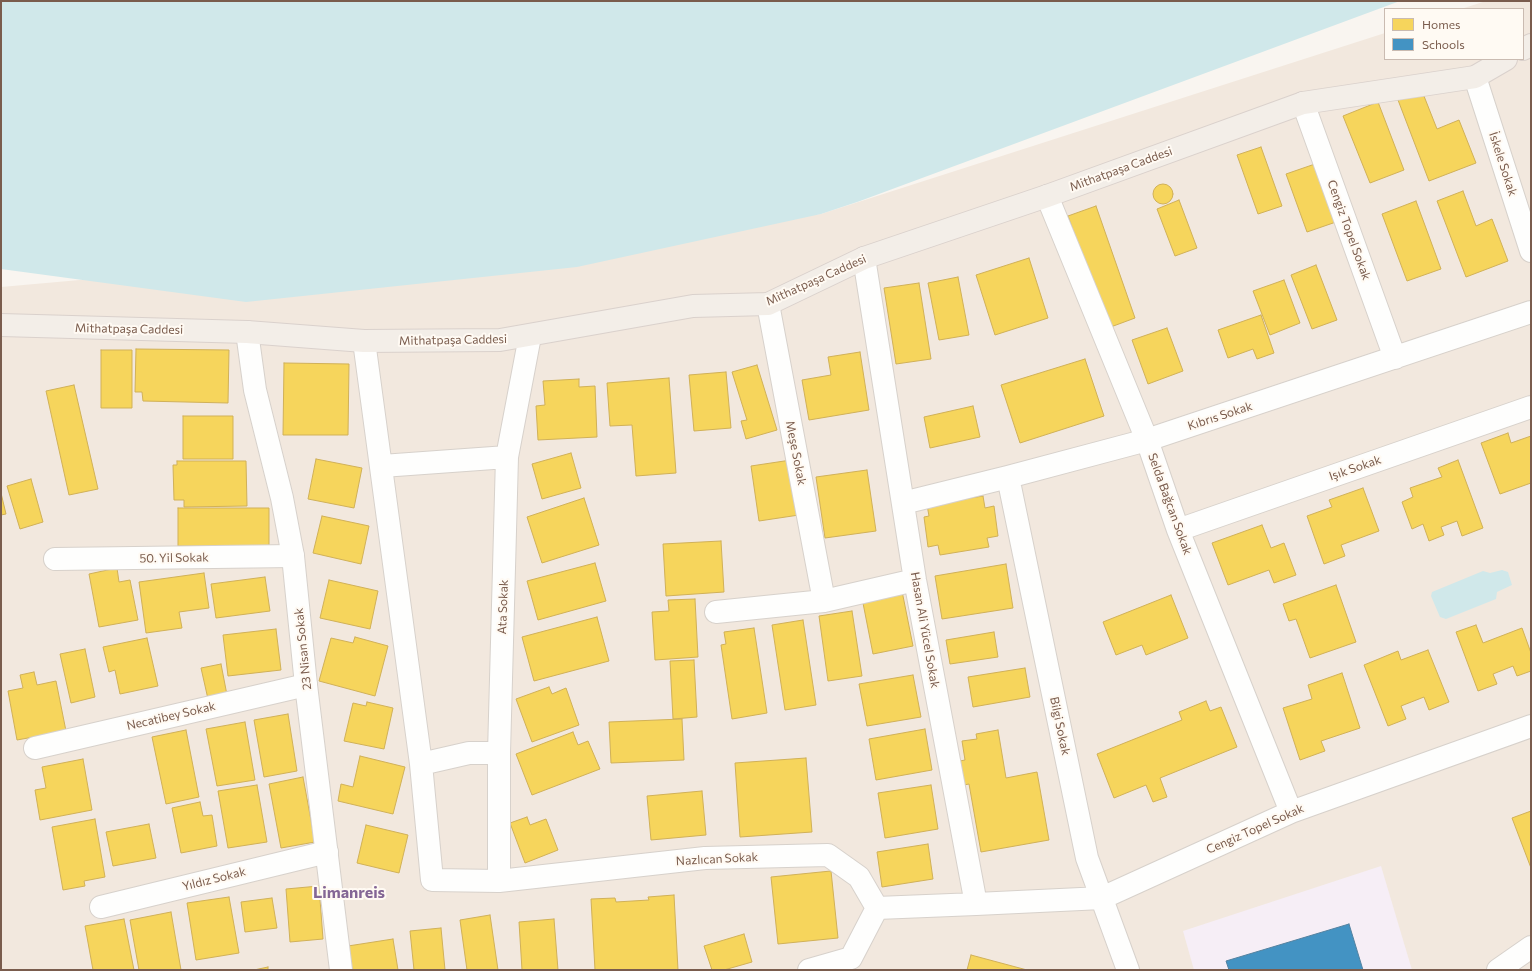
<!DOCTYPE html>
<html>
<head>
<meta charset="utf-8">
<style>
  body { margin:0 }
  #map { position:relative; width:1532px; height:971px; overflow:hidden; background:#f9f5f0; font-family:Commissioner,sans-serif }
  canvas { display:block }
  .frame { position:absolute; inset:0; border:2px solid #7a5c4d; pointer-events:none }
  .legend { position:absolute; left:1384px; top:8px; width:140px; height:52px; box-sizing:border-box; background:#fffaf3; border:1px solid #cabbb1; margin:0; padding:5px 7px; list-style:none; font-size:12px; color:#7a5c4d }
  .legend li { display:flex; align-items:center; gap:8px; height:20px }
  .legend b { width:20px; border:1px solid #cabbb1 }
</style>
</head>
<body>
<div id="map">
<canvas width="1532" height="971"></canvas>
<div class="frame"></div>
<ul class="legend">
<li><b style="height:11px;background:#f6d55c"></b>Homes</li>
<li><b style="height:11px;background:#4393c3"></b>Schools</li>
</ul>
</div>
<script>
const g = document.querySelector('canvas').getContext('2d');
g.lineJoin = 'round';
function paint(path, color) {
  g.fillStyle = color;
  g.fill(path, 'evenodd');
}
function toPath(rows) {
  const path = new Path2D();
  for (const r of rows) {
    if (r.length === 3) {
      path.moveTo(r[0] + r[2], r[1]);
      path.arc(r[0], r[1], r[2], 0, 2 * Math.PI);
      continue;
    }
    path.moveTo(r[0], r[1]);
    for (let i = 2; i < r.length; i += 2) path.lineTo(r[i], r[i + 1]);
  }
  return path;
}
function stroke(path, color, width, dash) {
  g.strokeStyle = color;
  g.lineWidth = width;
  g.lineCap = dash ? 'butt' : 'round';
  g.setLineDash(dash || []);
  g.stroke(path);
}
function label(font, color, halo, rows, align = 'center') {
  g.font = font + ' Commissioner,sans-serif';
  g.lineWidth = 4;
  g.setLineDash([]);
  g.textBaseline = 'middle';
  g.strokeStyle = halo;
  g.fillStyle = color;
  for (const [text, x, y, turn = 0] of rows) {
    g.save();
    g.translate(x, y);
    g.rotate((+turn || 0) * Math.PI / 180);
    g.textAlign = isNaN(turn) ? turn : align;
    if (halo) g.strokeText(text, 0, 0);
    g.fillText(text, 0, 0);
    g.restore();
  }
}
paint(toPath([
  [1486,1,1531,1,1531,970,1,970,1,287,821,214,1385,33,1385,59,1523,59,1523,9,1461,9]
]), '#f2e8de');
paint(toPath([
  [1381,866,1412,970,1194,970,1183,931]
]), '#f6eef6');
paint(toPath([
  [1,1,1400,1,860,201,821,214,577,267,246,302,1,269],
  [1502,570,1508,572,1512,585,1497,592,1496,599,1446,619,1440,617,1431,596,1432,592,1483,571,1490,573]
]), '#d0e8ea');
const homes = toPath([
  [1422,91,1437,129,1459,120,1476,163,1429,181,1398,100,1422,91],
  [1378,102,1404,170,1370,183,1343,116,1378,102],
  [1261,147,1282,206,1258,214,1237,155,1261,147],
  [1315,164,1336,222,1307,232,1286,174,1315,164],
  [1163,194,10],
  [1463,191,1476,226,1492,219,1508,261,1466,277,1437,201,1463,191],
  [1179,200,1197,248,1175,256,1157,209,1179,200],
  [1416,201,1441,269,1407,281,1382,214,1416,201],
  [1096,206,1135,318,1108,328,1068,216,1096,206],
  [1029,258,1048,318,995,335,976,275,1029,258],
  [1316,265,1337,320,1312,329,1291,275,1316,265],
  [958,277,969,335,939,340,928,283,958,277],
  [1284,280,1300,323,1270,335,1253,291,1284,280],
  [919,283,931,359,896,364,884,288,919,283],
  [1261,315,1274,353,1257,359,1253,349,1228,358,1218,330,1261,315],
  [1167,328,1183,371,1148,384,1132,340,1167,328],
  [136,349,229,350,228,403,143,401,142,392,135,392,136,349],
  [101,350,132,350,132,408,101,408,101,350],
  [860,352,869,410,809,420,802,380,831,375,828,357,860,352],
  [1085,359,1104,416,1020,443,1001,385,1085,359],
  [284,363,349,364,348,435,283,435,284,363],
  [757,365,777,430,746,439,741,421,747,420,732,372,757,365],
  [726,372,731,428,694,431,689,375,726,372],
  [669,378,676,473,636,476,632,425,610,426,607,383,669,378],
  [579,379,579,387,595,386,597,437,538,440,536,406,545,405,543,381,579,379],
  [74,385,98,489,69,495,46,391,74,385],
  [973,406,980,437,930,448,924,417,973,406],
  [183,416,233,416,233,459,183,459,183,416],
  [1508,433,1511,443,1531,436,1531,483,1500,494,1481,443,1508,433],
  [571,453,581,488,542,499,532,464,571,453],
  [316,459,362,468,354,508,308,499,316,459],
  [791,460,799,515,759,521,751,466,791,460],
  [1458,460,1483,528,1462,536,1457,521,1441,527,1444,535,1429,541,1423,524,1412,529,1402,502,1413,497,1410,488,1442,477,1438,468,1458,460],
  [177,461,246,461,247,506,184,507,184,500,174,500,173,465,177,465,177,461],
  [867,470,876,531,825,538,816,477,867,470],
  [31,479,43,522,20,529,7,486,31,479],
  [1363,488,1379,531,1341,545,1345,556,1324,564,1307,516,1332,507,1329,500,1363,488],
  [1,493,6,514,1,515,1,493],
  [983,496,985,508,994,506,998,536,987,538,989,547,940,555,938,545,928,547,924,517,929,516,927,505,983,496],
  [584,498,599,545,542,563,527,517,584,498],
  [178,508,269,508,269,547,178,546,178,508],
  [322,516,369,526,361,564,313,553,322,516],
  [1262,525,1271,548,1284,543,1296,575,1274,583,1269,570,1228,585,1212,543,1262,525],
  [721,541,724,592,666,596,663,544,721,541],
  [595,563,606,601,538,620,527,581,595,563],
  [1006,564,1013,608,942,619,935,576,1006,564],
  [117,568,119,582,130,580,138,620,99,627,89,574,117,568],
  [204,573,209,608,179,612,182,628,146,633,139,582,204,573],
  [265,577,270,611,216,618,211,584,265,577],
  [329,580,378,591,370,629,320,618,329,580],
  [1336,585,1356,642,1310,658,1296,619,1289,621,1283,604,1336,585],
  [902,591,913,646,873,654,862,598,902,591],
  [1171,595,1188,638,1146,655,1142,645,1116,655,1103,622,1171,595],
  [695,599,698,657,655,660,652,612,669,611,668,600,695,599],
  [852,611,862,676,828,681,819,616,852,611],
  [597,617,609,661,534,681,522,637,597,617],
  [803,620,816,705,785,710,772,625,803,620],
  [1476,625,1483,643,1522,628,1531,653,1531,671,1517,676,1513,666,1493,674,1497,684,1478,691,1456,632,1476,625],
  [754,628,767,713,732,719,721,645,726,644,724,632,754,628],
  [276,629,281,670,228,676,223,635,276,629],
  [994,632,998,657,950,664,946,640,994,632],
  [355,637,388,646,375,696,319,681,331,638,353,643,355,637],
  [147,638,158,686,120,694,115,670,109,672,103,647,147,638],
  [85,649,95,697,71,703,60,654,85,649],
  [1428,650,1449,702,1429,710,1424,697,1401,706,1406,719,1388,726,1364,665,1398,651,1401,660,1428,650],
  [694,660,697,717,673,719,670,661,694,660],
  [221,664,227,695,208,699,201,668,221,664],
  [1025,668,1030,697,973,707,968,677,1025,668],
  [34,672,37,685,56,681,66,731,17,740,8,691,23,688,20,675,34,672],
  [1342,673,1360,728,1321,741,1325,751,1300,760,1283,708,1312,699,1308,685,1342,673],
  [913,675,921,717,867,726,859,684,913,675],
  [549,687,552,694,566,688,579,725,532,742,516,699,549,687],
  [1206,701,1210,711,1221,707,1237,747,1160,778,1167,797,1153,802,1146,785,1114,798,1097,754,1182,720,1179,712,1206,701],
  [367,702,393,708,384,749,344,741,353,703,366,706,367,702],
  [288,714,297,771,264,777,254,720,288,714],
  [682,719,684,760,611,763,609,722,682,719],
  [245,722,255,780,217,786,206,729,245,722],
  [925,729,932,770,876,780,869,739,925,729],
  [186,730,199,797,166,804,152,737,186,730],
  [998,730,1006,778,1037,772,1049,840,981,852,969,784,964,785,960,761,965,760,962,741,977,739,976,734,998,730],
  [573,732,578,745,588,741,600,769,532,795,516,754,573,732],
  [360,756,405,767,393,814,338,801,341,784,353,787,360,756],
  [806,758,812,832,740,837,735,763,806,758],
  [83,759,92,810,40,820,35,790,46,788,42,767,83,759],
  [303,777,315,842,281,848,269,784,303,777],
  [257,785,267,842,228,848,218,791,257,785],
  [931,785,938,829,885,838,878,793,931,785],
  [702,791,706,835,651,840,647,796,702,791],
  [200,802,203,816,212,815,217,846,181,853,172,808,200,802],
  [1531,811,1531,868,1512,818,1531,811],
  [527,817,530,825,546,819,558,850,525,863,510,823,527,817],
  [95,819,105,877,84,881,85,886,63,890,52,827,95,819],
  [149,824,156,858,113,866,106,832,149,824],
  [366,825,408,835,399,873,357,863,366,825],
  [928,844,933,879,882,887,877,852,928,844],
  [831,871,838,938,778,944,771,877,831,871],
  [319,886,323,939,290,942,286,889,319,886],
  [674,895,678,970,595,970,591,899,615,898,616,902,649,900,648,897,674,895],
  [229,897,239,953,196,960,187,903,229,897],
  [272,898,277,928,245,932,241,902,272,898],
  [171,912,181,970,139,970,130,920,171,912],
  [490,915,498,970,467,970,460,920,490,915],
  [124,919,134,970,93,970,85,926,124,919],
  [554,919,558,970,522,970,519,922,554,919],
  [441,928,445,970,414,970,410,931,441,928],
  [744,934,752,962,724,970,712,970,704,946,744,934],
  [393,939,398,970,352,970,348,946,393,939],
  [971,955,1027,970,967,970,971,955],
  [268,967,268,970,254,970,268,967]
]);
paint(homes, '#f6d55c');
stroke(homes, '#d1b158', 1);
const schools = toPath([
  [1349,924,1363,970,1229,970,1226,961,1349,924]
]);
paint(schools, '#4393c3');
stroke(schools, '#5482a0', 1);
const minor = toPath([
  [1475,77,1531,251],
  [1303,103,1395,358],
  [1047,196,1147,440,1178,530,1291,812],
  [864,258,915,580,976,904,877,908],
  [768,304,824,601],
  [364,341,421,764,432,880,499,881,705,858,828,855,859,877,877,908,851,958,809,970],
  [382,466,507,457],
  [1008,477,1087,858,1128,970],
  [903,503,1008,477,1147,440,1531,312],
  [1178,530,1531,407],
  [55,559,293,556],
  [716,612,824,601,915,580],
  [35,748,306,685],
  [421,764,469,753,499,753],
  [499,881,499,753,507,457,530,336],
  [976,904,1102,898,1291,812,1531,726],
  [101,907,327,852],
  [1498,970,1531,947]
]);
const tertiary = toPath([
  [247,332,255,390,282,498,293,556,306,685,341,970]
]);
const primary = toPath([
  [1523,49,1531,45],
  [1,325,247,332,364,341,500,340,693,306,768,304,864,258,1047,196,1303,103,1475,77,1506,59]
]);
stroke(minor, '#d7d1cb', 24);
stroke(tertiary, '#d7d1cb', 24);
stroke(primary, '#dad1cc', 24);
stroke(minor, '#fefefd', 22);
stroke(tertiary, '#fefefd', 22);
stroke(primary, '#f3eee8', 22);
label('12px', '#7a5c4d', '#fffaf3', [
  ["İskele Sokak",1503,164,72],
  ["Mithatpaşa Caddesi",1121,169,-20],
  ["Cengiz Topel Sokak",1349,230,70],
  ["Mithatpaşa Caddesi",816,280,-24],
  ["Mithatpaşa Caddesi",129,329,1],
  ["Mithatpaşa Caddesi",453,340,-1],
  ["Kıbrıs Sokak",1220,416,-18],
  ["Meşe Sokak",796,453,79],
  ["Işık Sokak",1355,468,-19],
  ["Selda Bağcan Sokak",1170,504,70],
  ["50. Yil Sokak",174,558,-1],
  ["Ata Sokak",503,607,-88],
  ["Hasan Ali Yücel Sokak",925,630,80],
  ["23 Nisan Sokak",303,649,-96],
  ["Necatibey Sokak",171,716,-13],
  ["Bilgi Sokak",1060,726,78],
  ["Cengiz Topel Sokak",1255,829,-24],
  ["Nazlıcan Sokak",717,859,-3],
  ["Yıldız Sokak",214,879,-14]
]);
label('bold 16px', '#846695', '#fffaf3', [
  ["Limanreis",349,893]
]);
</script>
</body>
</html>
